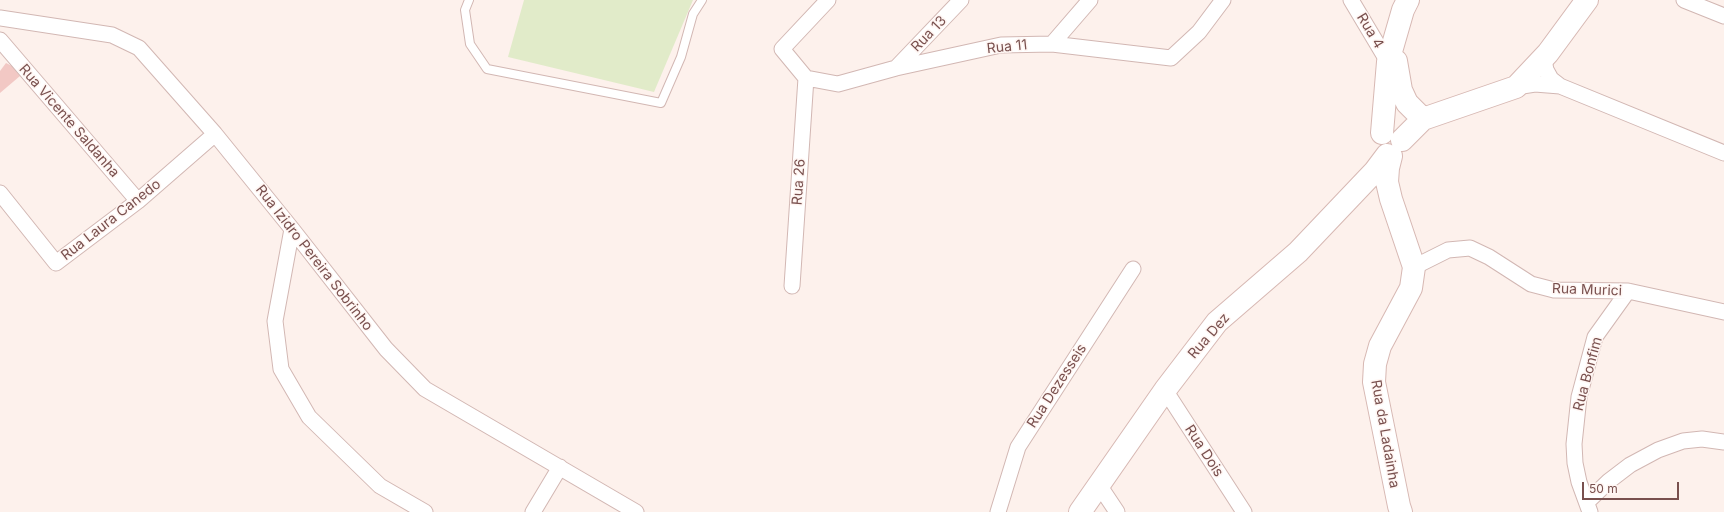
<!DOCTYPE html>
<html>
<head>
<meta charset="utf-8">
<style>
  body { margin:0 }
  #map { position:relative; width:1724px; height:512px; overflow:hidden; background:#fdf1ec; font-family:Inter,sans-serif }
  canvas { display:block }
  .scale { position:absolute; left:1582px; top:482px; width:97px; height:18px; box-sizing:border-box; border:2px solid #79504e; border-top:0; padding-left:5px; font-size:12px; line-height:14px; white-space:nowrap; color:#79504e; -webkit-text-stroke:3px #fff6f3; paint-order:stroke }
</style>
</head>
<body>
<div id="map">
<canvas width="1724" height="512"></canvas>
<div class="scale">50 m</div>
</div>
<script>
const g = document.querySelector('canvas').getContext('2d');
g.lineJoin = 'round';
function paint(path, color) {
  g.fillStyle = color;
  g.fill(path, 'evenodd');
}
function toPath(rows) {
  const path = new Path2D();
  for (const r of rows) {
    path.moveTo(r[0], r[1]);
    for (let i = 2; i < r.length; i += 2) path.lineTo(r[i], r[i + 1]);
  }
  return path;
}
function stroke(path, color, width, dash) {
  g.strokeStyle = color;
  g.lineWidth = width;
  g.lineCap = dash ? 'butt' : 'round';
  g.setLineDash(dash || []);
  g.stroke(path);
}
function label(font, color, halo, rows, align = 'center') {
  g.font = font + ' Inter,sans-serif';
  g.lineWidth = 3;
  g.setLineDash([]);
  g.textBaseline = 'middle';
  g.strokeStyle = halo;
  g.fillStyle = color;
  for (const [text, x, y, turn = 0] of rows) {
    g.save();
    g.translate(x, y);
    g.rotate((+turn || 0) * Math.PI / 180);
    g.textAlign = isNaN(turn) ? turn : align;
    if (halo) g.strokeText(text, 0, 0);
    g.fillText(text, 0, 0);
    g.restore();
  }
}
paint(toPath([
  [524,0,693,0,654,92,508,57]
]), '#e1ebc9');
paint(toPath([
  [6,63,12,66,20,76,0,93,0,71]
]), '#f2c8c4');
const lane = toPath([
  [469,0,465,10,470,44,487,69,661,103,681,57,693,14,702,0]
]);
const street = toPath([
  [828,0,782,49,806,78,838,84,896,68,1001,45,1052,44,1171,58,1199,32,1223,0],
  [1351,0,1388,62],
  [1684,0,1724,16],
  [0,18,112,35,139,48,215,134,292,229,386,349,425,389,636,512],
  [0,40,138,201],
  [1052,44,1090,0],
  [1548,53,1544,60,1546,70,1551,79,1560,86,1724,153],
  [896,68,961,0],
  [1516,87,1535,84,1560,86],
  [0,193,56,263,138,201,215,134],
  [292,229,275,321,281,369,309,417,380,486,425,512],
  [1414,267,1448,250,1470,248,1489,257,1531,284,1554,290,1628,291,1724,312],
  [792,286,806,78],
  [1165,390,1244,512],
  [1099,485,1117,512],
  [1587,502,1609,481,1630,465,1658,450,1683,441,1702,439,1724,442],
  [533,512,560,467],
  [998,512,1018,447,1133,269],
  [1590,512,1579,482,1575,463,1574,444,1579,397,1595,337,1628,291]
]);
const secondary = toPath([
  [1396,61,1401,90,1407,103,1423,119],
  [1382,133,1388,62,1403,10,1408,0],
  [1402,140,1423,119,1516,87,1548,53,1587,0],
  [1391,156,1388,168,1387,182,1391,199,1414,267,1411,288,1380,346,1375,364,1374,382,1399,506,1401,512],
  [1080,512,1165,390,1217,322,1298,252,1375,171,1387,155]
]);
stroke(lane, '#d2b7b3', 10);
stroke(street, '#d2b7b3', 17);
stroke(secondary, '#d7b8b3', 24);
stroke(lane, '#fff', 8);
stroke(street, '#fff', 15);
stroke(secondary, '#fff', 22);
label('14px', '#79504e', '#fff6f3', [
  ["Rua 4",1370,31,59],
  ["Rua 13",929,34,-46],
  ["Rua 11",1007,47,-6],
  ["Rua Vicente Saldanha",69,121,49],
  ["Rua 26",799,182,-86],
  ["Rua Laura Canedo",111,220,-38],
  ["Rua Izidro Pereira Sobrinho",314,258,52],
  ["Rua Murici",1587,290,2],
  ["Rua Dez",1209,336,-49],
  ["Rua Bonfim",1588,374,-75],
  ["Rua Dezesseis",1057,386,-57],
  ["Rua da Ladainha",1385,434,80],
  ["Rua Dois",1204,451,57]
]);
</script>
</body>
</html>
